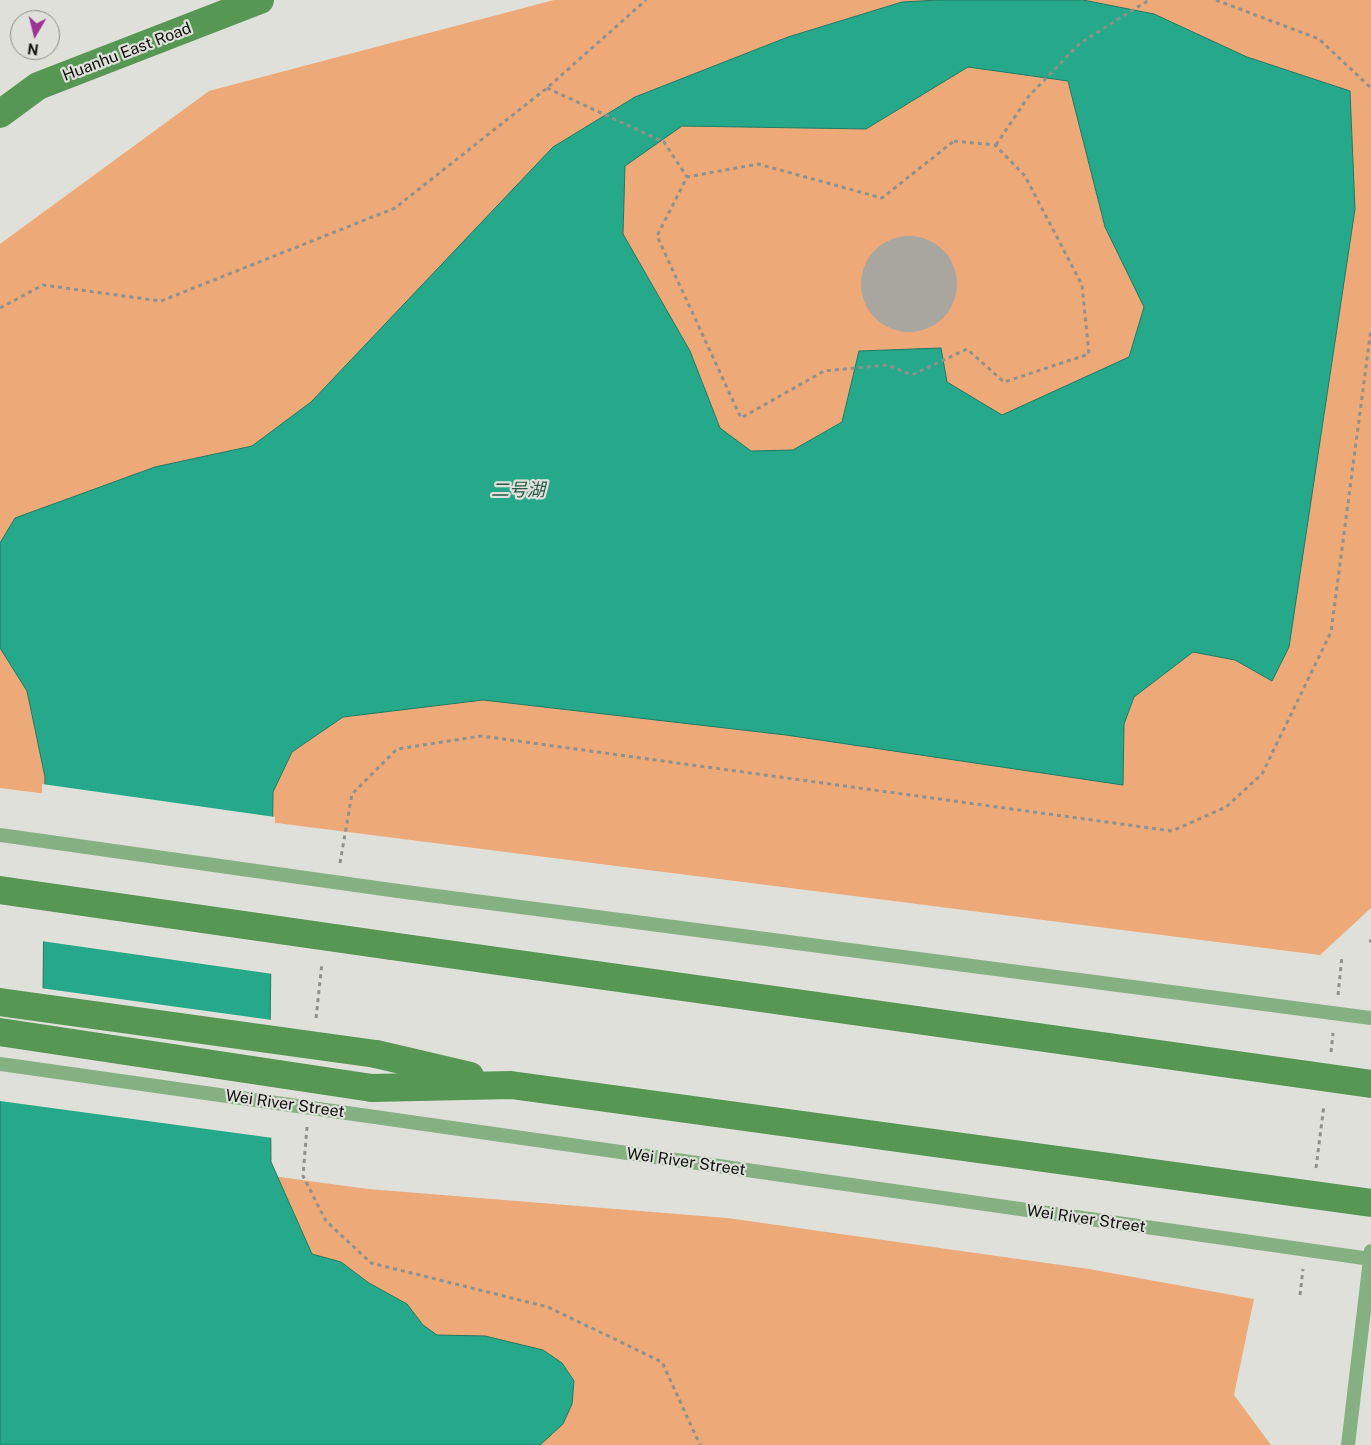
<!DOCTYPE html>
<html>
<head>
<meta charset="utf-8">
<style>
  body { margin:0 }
  #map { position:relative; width:1371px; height:1445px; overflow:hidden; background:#dfe0d9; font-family:"Public Sans",sans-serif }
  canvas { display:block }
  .north { position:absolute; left:10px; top:10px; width:50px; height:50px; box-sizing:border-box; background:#dfe0d9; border:1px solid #8c8d88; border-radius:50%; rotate:188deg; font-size:14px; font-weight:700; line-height:20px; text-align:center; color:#10100e }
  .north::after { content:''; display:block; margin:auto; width:18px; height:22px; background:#9c3497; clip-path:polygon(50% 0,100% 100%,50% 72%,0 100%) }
</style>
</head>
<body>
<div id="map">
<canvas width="1371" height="1445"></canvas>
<div class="north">N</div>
</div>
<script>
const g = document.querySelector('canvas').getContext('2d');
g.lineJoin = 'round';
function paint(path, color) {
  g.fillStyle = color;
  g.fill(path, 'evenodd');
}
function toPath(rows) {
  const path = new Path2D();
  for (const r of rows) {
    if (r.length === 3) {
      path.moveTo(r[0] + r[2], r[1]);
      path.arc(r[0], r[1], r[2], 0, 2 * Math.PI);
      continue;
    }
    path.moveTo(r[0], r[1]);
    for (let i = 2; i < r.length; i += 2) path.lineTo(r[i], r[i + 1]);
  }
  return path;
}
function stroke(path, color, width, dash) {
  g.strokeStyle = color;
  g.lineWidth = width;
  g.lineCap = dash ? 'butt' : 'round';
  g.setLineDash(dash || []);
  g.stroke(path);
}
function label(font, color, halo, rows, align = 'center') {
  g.font = font + ' "Public Sans","Noto Sans SC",sans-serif';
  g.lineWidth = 4.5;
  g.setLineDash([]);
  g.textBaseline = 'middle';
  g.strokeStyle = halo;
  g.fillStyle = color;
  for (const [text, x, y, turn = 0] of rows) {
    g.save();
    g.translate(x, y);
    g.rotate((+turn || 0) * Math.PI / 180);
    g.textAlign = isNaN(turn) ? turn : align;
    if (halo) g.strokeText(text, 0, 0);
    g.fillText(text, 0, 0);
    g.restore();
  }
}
paint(toPath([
  [554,0,1371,0,1371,908,1320,955,0,788,0,244,209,91],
  [0,1139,368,1189,727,1218,1089,1269,1254,1299,1234,1395,1271,1445,0,1445]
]), '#eda977');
const water = toPath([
  [939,0,1083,0,1154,14,1247,57,1350,91,1355,209,1289,647,1272,681,1235,660,1193,652,1134,697,1124,724,1123,785,786,735,483,700,343,717,292,752,273,792,270,1034,271,1162,312,1254,341,1262,369,1283,407,1304,423,1325,437,1335,485,1336,543,1350,562,1363,574,1381,572,1404,563,1424,540,1445,0,1445,0,1093,43,992,45,777,27,691,0,648,0,543,15,518,155,467,252,446,311,402,553,147,635,97,788,37,902,2,939,0],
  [968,67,1068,81,1105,227,1144,307,1129,357,1002,415,947,382,941,348,859,351,842,422,793,450,751,451,720,428,690,351,623,234,625,166,682,126,866,129,968,67]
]);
paint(water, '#26a98a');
stroke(water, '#1f7b65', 1);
paint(toPath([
  [42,784,275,817,273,974,41,941],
  [40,988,272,1020,273,1138,0,1101,0,1087]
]), '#dfe0d9');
paint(toPath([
  [909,284,48]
]), '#a9a6a0');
stroke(toPath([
  [1216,0,1319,39,1371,88],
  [547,88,664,142,687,177],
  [954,141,995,145,1025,176,1082,285,1089,354,1004,382,967,349,912,375,888,365,824,371,741,418,657,236,687,177,758,164,882,198,954,141],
  [996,145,1028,97,1080,43,1149,0],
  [0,308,43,285,161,301,395,208,547,88,646,0],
  [340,863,352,794,397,749,481,736,1172,831,1226,807,1262,774,1331,632,1371,329],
  [1369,941,1371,941],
  [1338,995,1342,956],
  [316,1018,322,963],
  [1331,1052,1333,1033],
  [307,1127,303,1176,326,1221,371,1263,548,1307,662,1362,700,1445],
  [1316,1168,1324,1105],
  [1300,1295,1303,1269]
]), '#90918c', 3, [4, 4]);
stroke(toPath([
  [398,891,1371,1018],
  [368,1116,1371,1259],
  [1348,1445,1371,1251]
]), '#85b082', 14);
stroke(toPath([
  [0,114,38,86,260,0],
  [391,946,1371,1084],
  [376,1054,470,1076],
  [372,1088,511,1085,1371,1203]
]), '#559753', 28);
stroke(toPath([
  [0,835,398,891],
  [0,1064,368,1116]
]), '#85b082', 14);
stroke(toPath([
  [0,890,391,946],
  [0,1002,376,1054],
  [0,1032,372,1088]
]), '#559753', 28);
label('16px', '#10100e', '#dfe0d9', [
  ["Huanhu East Road",127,52,-21],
  ["Wei River Street",285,1104,8],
  ["Wei River Street",686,1162,8],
  ["Wei River Street",1086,1219,8]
]);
label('italic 18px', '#285a4c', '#dfe0d9', [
  ["二号湖",518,490]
]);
</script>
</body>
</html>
